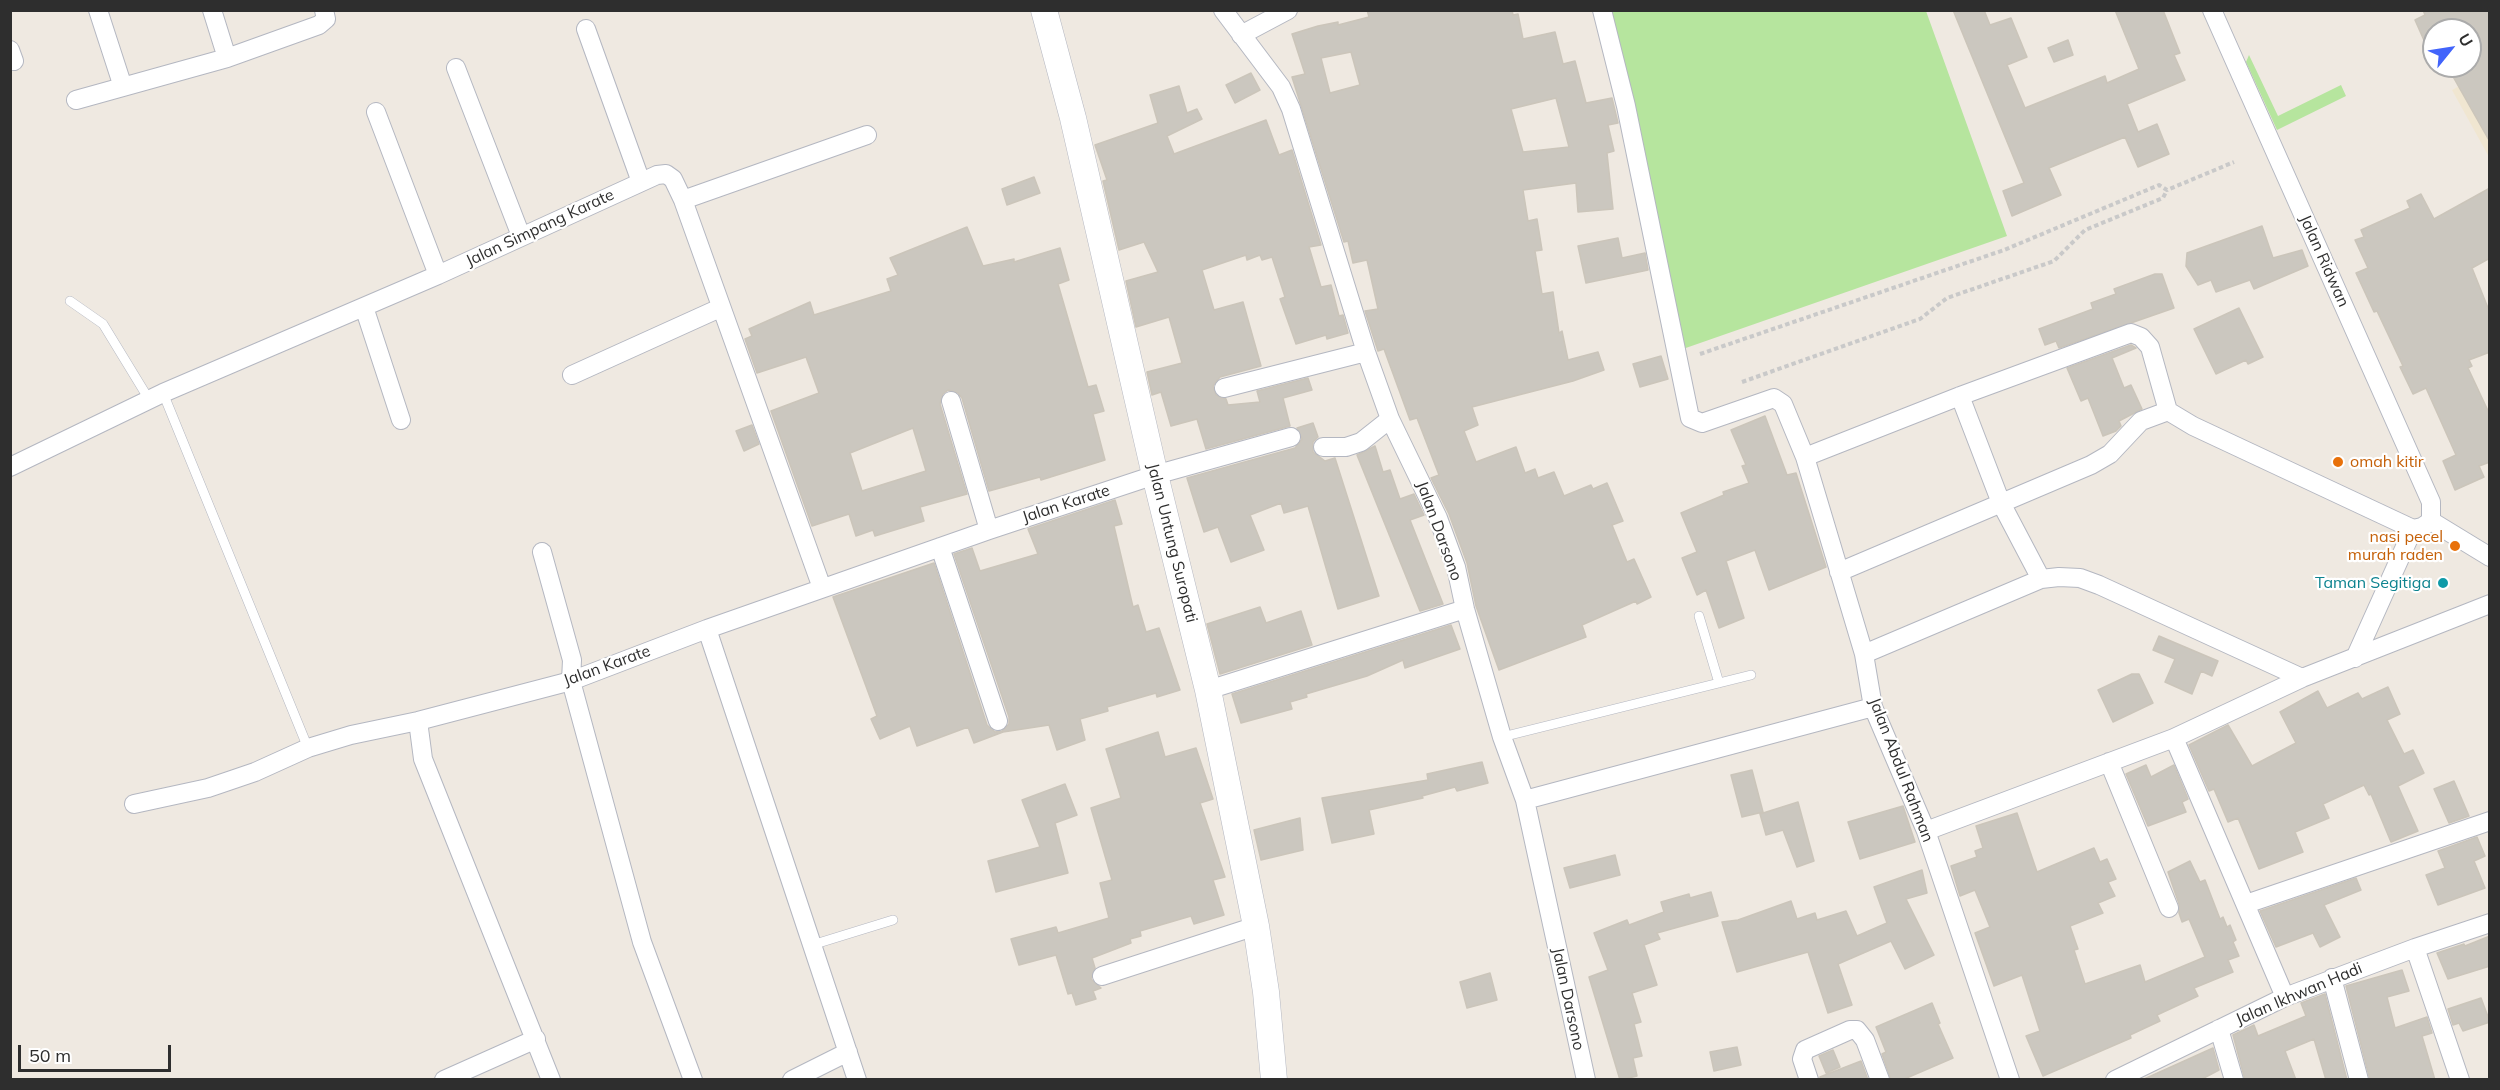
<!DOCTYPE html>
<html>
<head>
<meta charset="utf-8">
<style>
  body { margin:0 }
  #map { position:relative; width:2500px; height:1090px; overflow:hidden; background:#efe9e1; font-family:Mulish,sans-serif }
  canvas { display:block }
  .frame { position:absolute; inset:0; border:12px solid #2e2e2e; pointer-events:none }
  .north { position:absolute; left:2422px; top:18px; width:60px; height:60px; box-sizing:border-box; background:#fff; border:2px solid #ababab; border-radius:50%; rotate:60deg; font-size:16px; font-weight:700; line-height:24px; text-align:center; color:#2e2e2e }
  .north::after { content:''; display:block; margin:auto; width:21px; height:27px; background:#4264fb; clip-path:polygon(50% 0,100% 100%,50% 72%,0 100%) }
  .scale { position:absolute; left:18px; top:1045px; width:153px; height:27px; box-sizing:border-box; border:3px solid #2e2e2e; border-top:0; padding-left:8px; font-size:18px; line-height:21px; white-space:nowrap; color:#2e2e2e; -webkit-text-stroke:4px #fff; paint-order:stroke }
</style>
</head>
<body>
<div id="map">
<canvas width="2500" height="1090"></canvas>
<div class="frame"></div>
<div class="north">U</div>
<div class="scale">50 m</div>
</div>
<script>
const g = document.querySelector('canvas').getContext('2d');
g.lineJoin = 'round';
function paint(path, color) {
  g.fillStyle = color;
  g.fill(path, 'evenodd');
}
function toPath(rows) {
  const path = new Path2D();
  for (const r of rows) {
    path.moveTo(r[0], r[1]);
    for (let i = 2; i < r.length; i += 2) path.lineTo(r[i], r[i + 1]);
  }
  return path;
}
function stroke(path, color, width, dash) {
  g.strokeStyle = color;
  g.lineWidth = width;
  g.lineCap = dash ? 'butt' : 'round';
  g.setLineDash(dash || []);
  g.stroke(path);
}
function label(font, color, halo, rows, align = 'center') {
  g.font = font + ' Mulish,sans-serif';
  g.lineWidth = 4.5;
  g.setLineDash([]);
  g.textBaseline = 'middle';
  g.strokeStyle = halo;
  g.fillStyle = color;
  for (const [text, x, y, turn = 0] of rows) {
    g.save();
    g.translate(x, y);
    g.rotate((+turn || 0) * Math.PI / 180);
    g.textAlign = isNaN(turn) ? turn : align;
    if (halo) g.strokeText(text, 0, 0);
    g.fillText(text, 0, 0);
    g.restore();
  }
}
paint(toPath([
  [2489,70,2489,157,2452,90]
]), '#f0e6d1');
paint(toPath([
  [1606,11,1926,11,2007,236,1680,350],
  [2249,55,2278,116,2341,85,2346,96,2277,130,2246,62]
]), '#b6e59e');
const building = toPath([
  [1367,10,1512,10,1513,15,1518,14,1523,39,1555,32,1563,64,1575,61,1586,103,1612,98,1618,123,1608,125,1614,151,1607,153,1613,209,1578,212,1576,183,1523,190,1528,221,1537,219,1542,250,1535,251,1542,294,1553,292,1559,333,1562,331,1568,360,1598,352,1604,370,1573,381,1472,407,1478,425,1464,431,1476,462,1516,447,1525,473,1535,469,1538,478,1554,472,1564,496,1591,485,1593,489,1607,483,1623,521,1612,525,1627,562,1634,559,1651,597,1637,604,1636,601,1582,625,1586,637,1499,670,1476,606,1467,563,1449,514,1431,478,1439,475,1417,418,1410,420,1384,349,1378,351,1377,348,1365,311,1378,309,1367,260,1353,263,1348,241,1344,242,1292,77,1305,74,1292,34,1318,26,1338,22,1338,25,1369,17,1367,10],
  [1351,52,1360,85,1330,93,1321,58,1351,52],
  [1556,98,1569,147,1523,152,1511,109,1556,98],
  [1953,10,1984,10,1990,25,2011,18,2027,57,2007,65,2025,108,2105,76,2107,83,2139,69,2115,10,2163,10,2180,53,2174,55,2185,80,2127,104,2138,132,2157,124,2169,154,2138,167,2125,137,2049,168,2061,195,2012,216,2003,191,2024,183,1953,10],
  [2423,10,2490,10,2490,142,2447,66,2470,66,2470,30,2434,30,2434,63,2415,20,2425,15,2423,10],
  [2068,40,2073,55,2054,62,2048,48,2068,40],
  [1251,73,1260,90,1235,103,1226,85,1251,73],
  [1179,86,1187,113,1197,109,1202,119,1167,136,1174,154,1266,120,1279,155,1292,150,1321,245,1309,247,1321,287,1331,285,1339,316,1343,315,1348,333,1327,339,1326,335,1296,344,1280,299,1285,297,1272,257,1262,260,1260,255,1247,260,1246,255,1202,270,1214,310,1243,302,1261,366,1220,377,1213,386,1216,395,1226,399,1228,405,1260,402,1257,391,1308,378,1312,390,1283,398,1290,426,1206,449,1197,419,1171,426,1161,392,1152,395,1147,372,1182,363,1169,317,1136,327,1126,281,1158,272,1144,242,1119,250,1103,181,1107,180,1095,145,1158,123,1150,95,1179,86],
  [1034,177,1040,193,1007,205,1002,189,1034,177],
  [2490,188,2490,258,2472,268,2490,313,2490,352,2469,360,2472,366,2468,368,2490,415,2490,462,2479,466,2484,477,2455,490,2443,461,2456,455,2426,388,2413,394,2400,367,2403,366,2377,311,2374,312,2356,273,2368,268,2355,240,2364,237,2361,230,2410,208,2407,201,2421,194,2434,219,2490,188],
  [2262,226,2273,258,2302,250,2308,266,2254,289,2250,280,2216,292,2211,280,2198,285,2186,266,2187,253,2262,226],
  [967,227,983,266,1014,259,1014,262,1060,248,1069,280,1058,284,1088,387,1096,385,1104,411,1093,414,1105,460,1041,480,1040,477,989,491,962,398,958,393,948,390,943,394,940,404,967,494,920,507,924,521,875,536,873,530,856,536,849,514,812,526,771,411,819,393,806,357,757,373,745,339,752,336,749,329,810,302,814,315,891,291,887,279,898,275,890,258,967,227],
  [913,428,926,471,862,491,850,453,913,428],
  [1618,238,1622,258,1645,253,1648,270,1586,283,1578,246,1618,238],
  [2155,274,2162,274,2174,308,2059,348,2056,341,2045,345,2039,329,2093,309,2091,303,2116,294,2114,289,2155,274],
  [2239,308,2263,357,2248,364,2246,360,2216,374,2194,329,2239,308],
  [2131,345,2136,348,2112,358,2124,388,2131,385,2142,409,2119,421,2121,426,2116,431,2103,436,2088,398,2081,401,2067,368,2131,345],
  [1661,356,1668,379,1640,387,1633,364,1661,356],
  [1765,416,1787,475,1796,473,1826,567,1769,590,1755,550,1726,561,1744,618,1719,628,1706,590,1697,595,1682,558,1697,552,1681,513,1724,495,1723,492,1749,483,1742,466,1746,465,1731,430,1765,416],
  [1313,423,1318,437,1313,442,1313,452,1325,461,1335,458,1379,596,1338,609,1308,506,1284,513,1281,503,1250,515,1264,550,1231,562,1218,527,1204,532,1187,478,1295,448,1302,439,1297,428,1313,423],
  [752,425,759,444,744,451,736,431,752,425],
  [1375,446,1383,472,1390,470,1400,499,1414,494,1424,515,1410,520,1443,604,1420,611,1357,455,1375,446],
  [1115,500,1122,524,1114,526,1133,607,1138,605,1146,632,1159,628,1180,690,1157,697,1156,693,1107,707,1108,711,1080,719,1085,740,1057,750,1049,725,1003,732,974,743,968,727,917,746,910,726,880,739,871,719,877,716,833,597,934,563,987,725,995,732,1002,731,1009,724,1009,717,954,554,972,548,980,571,1038,554,1028,529,1115,500],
  [1260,607,1266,623,1301,611,1312,645,1220,674,1207,624,1260,607],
  [1451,625,1460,649,1405,668,1403,660,1367,676,1306,694,1307,697,1290,702,1292,709,1241,723,1232,694,1451,625],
  [2159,636,2218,661,2212,676,2201,671,2192,694,2165,682,2175,659,2153,650,2159,636],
  [2132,674,2139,674,2153,703,2113,722,2098,690,2132,674],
  [2388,687,2400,714,2387,720,2404,754,2413,750,2424,773,2398,786,2418,831,2391,842,2371,794,2369,795,2364,785,2323,804,2329,818,2295,832,2303,852,2259,869,2238,818,2228,822,2214,789,2209,791,2189,745,2228,725,2252,766,2296,743,2280,712,2318,691,2327,708,2358,693,2362,699,2388,687],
  [1158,732,1165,757,1196,748,1213,799,1200,803,1225,877,1213,880,1224,915,1194,924,1191,916,1140,931,1141,936,1130,939,1131,943,1092,958,1095,968,1091,979,1101,988,1093,991,1096,999,1076,1005,1072,993,1068,994,1056,955,1019,965,1011,939,1056,927,1058,933,1109,918,1100,883,1112,880,1091,808,1121,798,1106,749,1158,732],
  [1482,762,1488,783,1457,791,1455,787,1422,796,1423,798,1369,810,1374,834,1332,843,1322,798,1428,780,1427,774,1482,762],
  [2146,765,2151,777,2174,765,2188,799,2182,802,2186,812,2148,826,2126,774,2146,765],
  [1752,770,1763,812,1742,817,1731,775,1752,770],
  [2454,781,2469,816,2449,823,2434,789,2454,781],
  [1065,784,1077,815,1055,823,1068,873,996,892,988,861,1040,847,1022,800,1065,784],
  [1798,802,1814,861,1797,867,1783,830,1766,835,1760,814,1798,802],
  [1903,806,1915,842,1860,859,1848,822,1903,806],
  [2017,813,2037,872,2094,848,2100,862,2107,859,2116,879,2108,882,2115,896,2098,903,2103,913,2070,926,2078,949,2074,950,2085,984,2140,965,2145,982,2205,957,2189,919,2182,922,2179,913,2179,904,2168,872,2190,861,2200,882,2205,880,2220,919,2223,917,2227,927,2230,925,2236,940,2233,942,2239,956,2228,960,2233,972,2194,988,2198,996,2157,1015,2160,1021,2130,1035,2131,1038,2043,1076,2026,1036,2040,1031,2022,975,1994,986,1975,933,1990,927,1975,890,1960,896,1951,866,1977,857,1975,851,1983,848,1976,826,2017,813],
  [1300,818,1303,850,1261,860,1254,830,1300,818],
  [2477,837,2485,856,2474,861,2485,888,2438,905,2426,875,2445,868,2438,851,2477,837],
  [1615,855,1620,875,1570,888,1564,868,1615,855],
  [1922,870,1927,893,1906,899,1934,955,1905,969,1891,941,1838,964,1852,1005,1828,1013,1808,952,1737,972,1722,922,1738,920,1791,901,1797,919,1815,913,1817,920,1846,911,1857,936,1887,923,1874,887,1922,870],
  [2356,878,2361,890,2324,905,2340,937,2320,947,2313,933,2276,947,2260,911,2356,878],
  [1711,892,1718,916,1657,933,1660,939,1644,945,1657,985,1632,993,1641,1022,1634,1024,1642,1056,1633,1058,1637,1076,1620,1080,1589,977,1608,970,1594,933,1627,920,1629,925,1664,912,1661,902,1689,894,1690,898,1711,892],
  [2490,936,2490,966,2448,979,2437,953,2464,944,2465,946,2490,936],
  [2402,970,2409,991,2387,997,2395,1028,2427,1017,2432,1033,2422,1036,2435,1080,2370,1080,2346,986,2402,970],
  [1490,973,1497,1000,1467,1008,1460,982,1490,973],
  [2325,994,2347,1080,2326,1080,2314,1039,2285,1051,2296,1080,2245,1080,2233,1035,2254,1025,2258,1036,2306,1016,2301,1003,2325,994],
  [2481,998,2490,1022,2463,1031,2459,1023,2453,1025,2448,1009,2481,998],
  [1932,1003,1940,1023,1938,1024,1953,1058,1902,1080,1891,1080,1882,1054,1886,1052,1876,1027,1932,1003],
  [1737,1047,1741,1065,1714,1071,1710,1052,1737,1047],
  [2213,1048,2219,1070,2200,1080,2142,1080,2213,1048],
  [1833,1050,1840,1067,1826,1073,1819,1056,1833,1050],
  [1861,1061,1868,1080,1820,1080,1820,1077,1861,1061]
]);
paint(building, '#cbc7bf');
stroke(building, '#cbc5ba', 1.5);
const service = toPath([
  [70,301,103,324,150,401],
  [163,393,308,748],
  [1699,616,1719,683],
  [1502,737,1751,675],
  [812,945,893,920]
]);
const minor = toPath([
  [98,10,123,87],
  [212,10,227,58],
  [1223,10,1281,87,1291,109,1366,352,1390,419,1438,518,1456,567,1465,609,1502,737,1525,800,1586,1080],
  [1602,10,1626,106,1690,418,1702,423,1774,398,1783,404,1805,457,1864,654,1873,707,1926,831,2010,1080],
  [586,29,641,182],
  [1241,35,1288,10],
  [10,50,14,61],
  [456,68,521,236],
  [76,100,227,58,319,25,326,19,324,10],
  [376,112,438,275],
  [683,200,867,135],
  [364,307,401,420],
  [572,375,720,308],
  [1224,388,1366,352],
  [1960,396,2001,503,2041,579],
  [951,401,989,530],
  [1323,447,1346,447,1361,442,1390,419],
  [1805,457,1960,396,2131,333,2141,337,2150,347,2168,411,2193,426,2413,529,2422,527,2431,521,2431,502,2212,10],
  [10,467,163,393,438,275,657,175,666,174,673,179,683,200,822,588],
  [2431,521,2490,557],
  [940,547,998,721],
  [542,552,572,660,571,681,642,942,693,1080],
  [1839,572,2091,465,2110,454,2141,421,2168,411],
  [707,629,857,1080],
  [1864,654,2041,579,2059,577,2080,578,2099,585,2302,678],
  [2355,658,2413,529],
  [1208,690,1465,609],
  [418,721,423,759,551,1080],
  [2174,738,2285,997],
  [2109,762,2169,908],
  [1525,800,1873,707],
  [134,804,208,788,255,772,308,748,351,735,418,721,571,681,707,629,989,530,1155,475,1291,437],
  [1926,831,2174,738,2302,678,2490,604],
  [2246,904,2490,821],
  [2415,948,2460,1080],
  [1102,976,1256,926],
  [2332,978,2359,1080],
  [2219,1029,2234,1080],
  [444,1080,536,1039],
  [792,1080,848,1052],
  [1809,1080,1802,1059,1805,1050,1850,1030,1857,1030,1865,1040,1880,1080],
  [2115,1080,2285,997,2415,948,2490,923]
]);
const secondary = toPath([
  [1044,10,1073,118,1155,475,1208,690,1256,926,1266,992,1274,1080]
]);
stroke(service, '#b4b7c1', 10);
stroke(minor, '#b4b7c1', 20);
stroke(secondary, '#b4b7c1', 27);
stroke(toPath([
  [1700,354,2004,250,2159,185,2167,190,2234,162],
  [1742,382,1920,319,1947,298,2054,261,2085,230,2163,198,2167,190]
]), '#c9c9c9', 4, [4.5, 3]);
stroke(service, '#fff', 9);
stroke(minor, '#fff', 18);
stroke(secondary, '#fff', 26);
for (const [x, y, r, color] of [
  [2338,462,6,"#e8710a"],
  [2455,546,6,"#e8710a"],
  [2443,583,6,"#0f9aa8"]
]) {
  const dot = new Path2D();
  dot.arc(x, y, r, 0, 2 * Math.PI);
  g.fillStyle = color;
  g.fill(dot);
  stroke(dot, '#fff', 2);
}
label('16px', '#2e2e2e', '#fff', [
  ["Jalan Simpang Karate",540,228,-25],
  ["Jalan Ridwan",2324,261,66],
  ["Jalan Karate",1066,504,-18],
  ["Jalan Darsono",1439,531,70],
  ["Jalan Untung Suropati",1172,543,76],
  ["Jalan Karate",607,666,-20],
  ["Jalan Abdul Rahman",1901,770,69],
  ["Jalan Ikhwan Hadi",2299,994,-23],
  ["Jalan Darsono",1568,999,78]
]);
label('16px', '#c56008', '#fff', [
  ["omah kitir",2350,462],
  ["nasi pecel",2443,537,"right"],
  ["murah raden",2443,555,"right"]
], 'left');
label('16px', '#0d838f', '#fff', [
  ["Taman Segitiga",2431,583]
], 'right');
</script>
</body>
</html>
